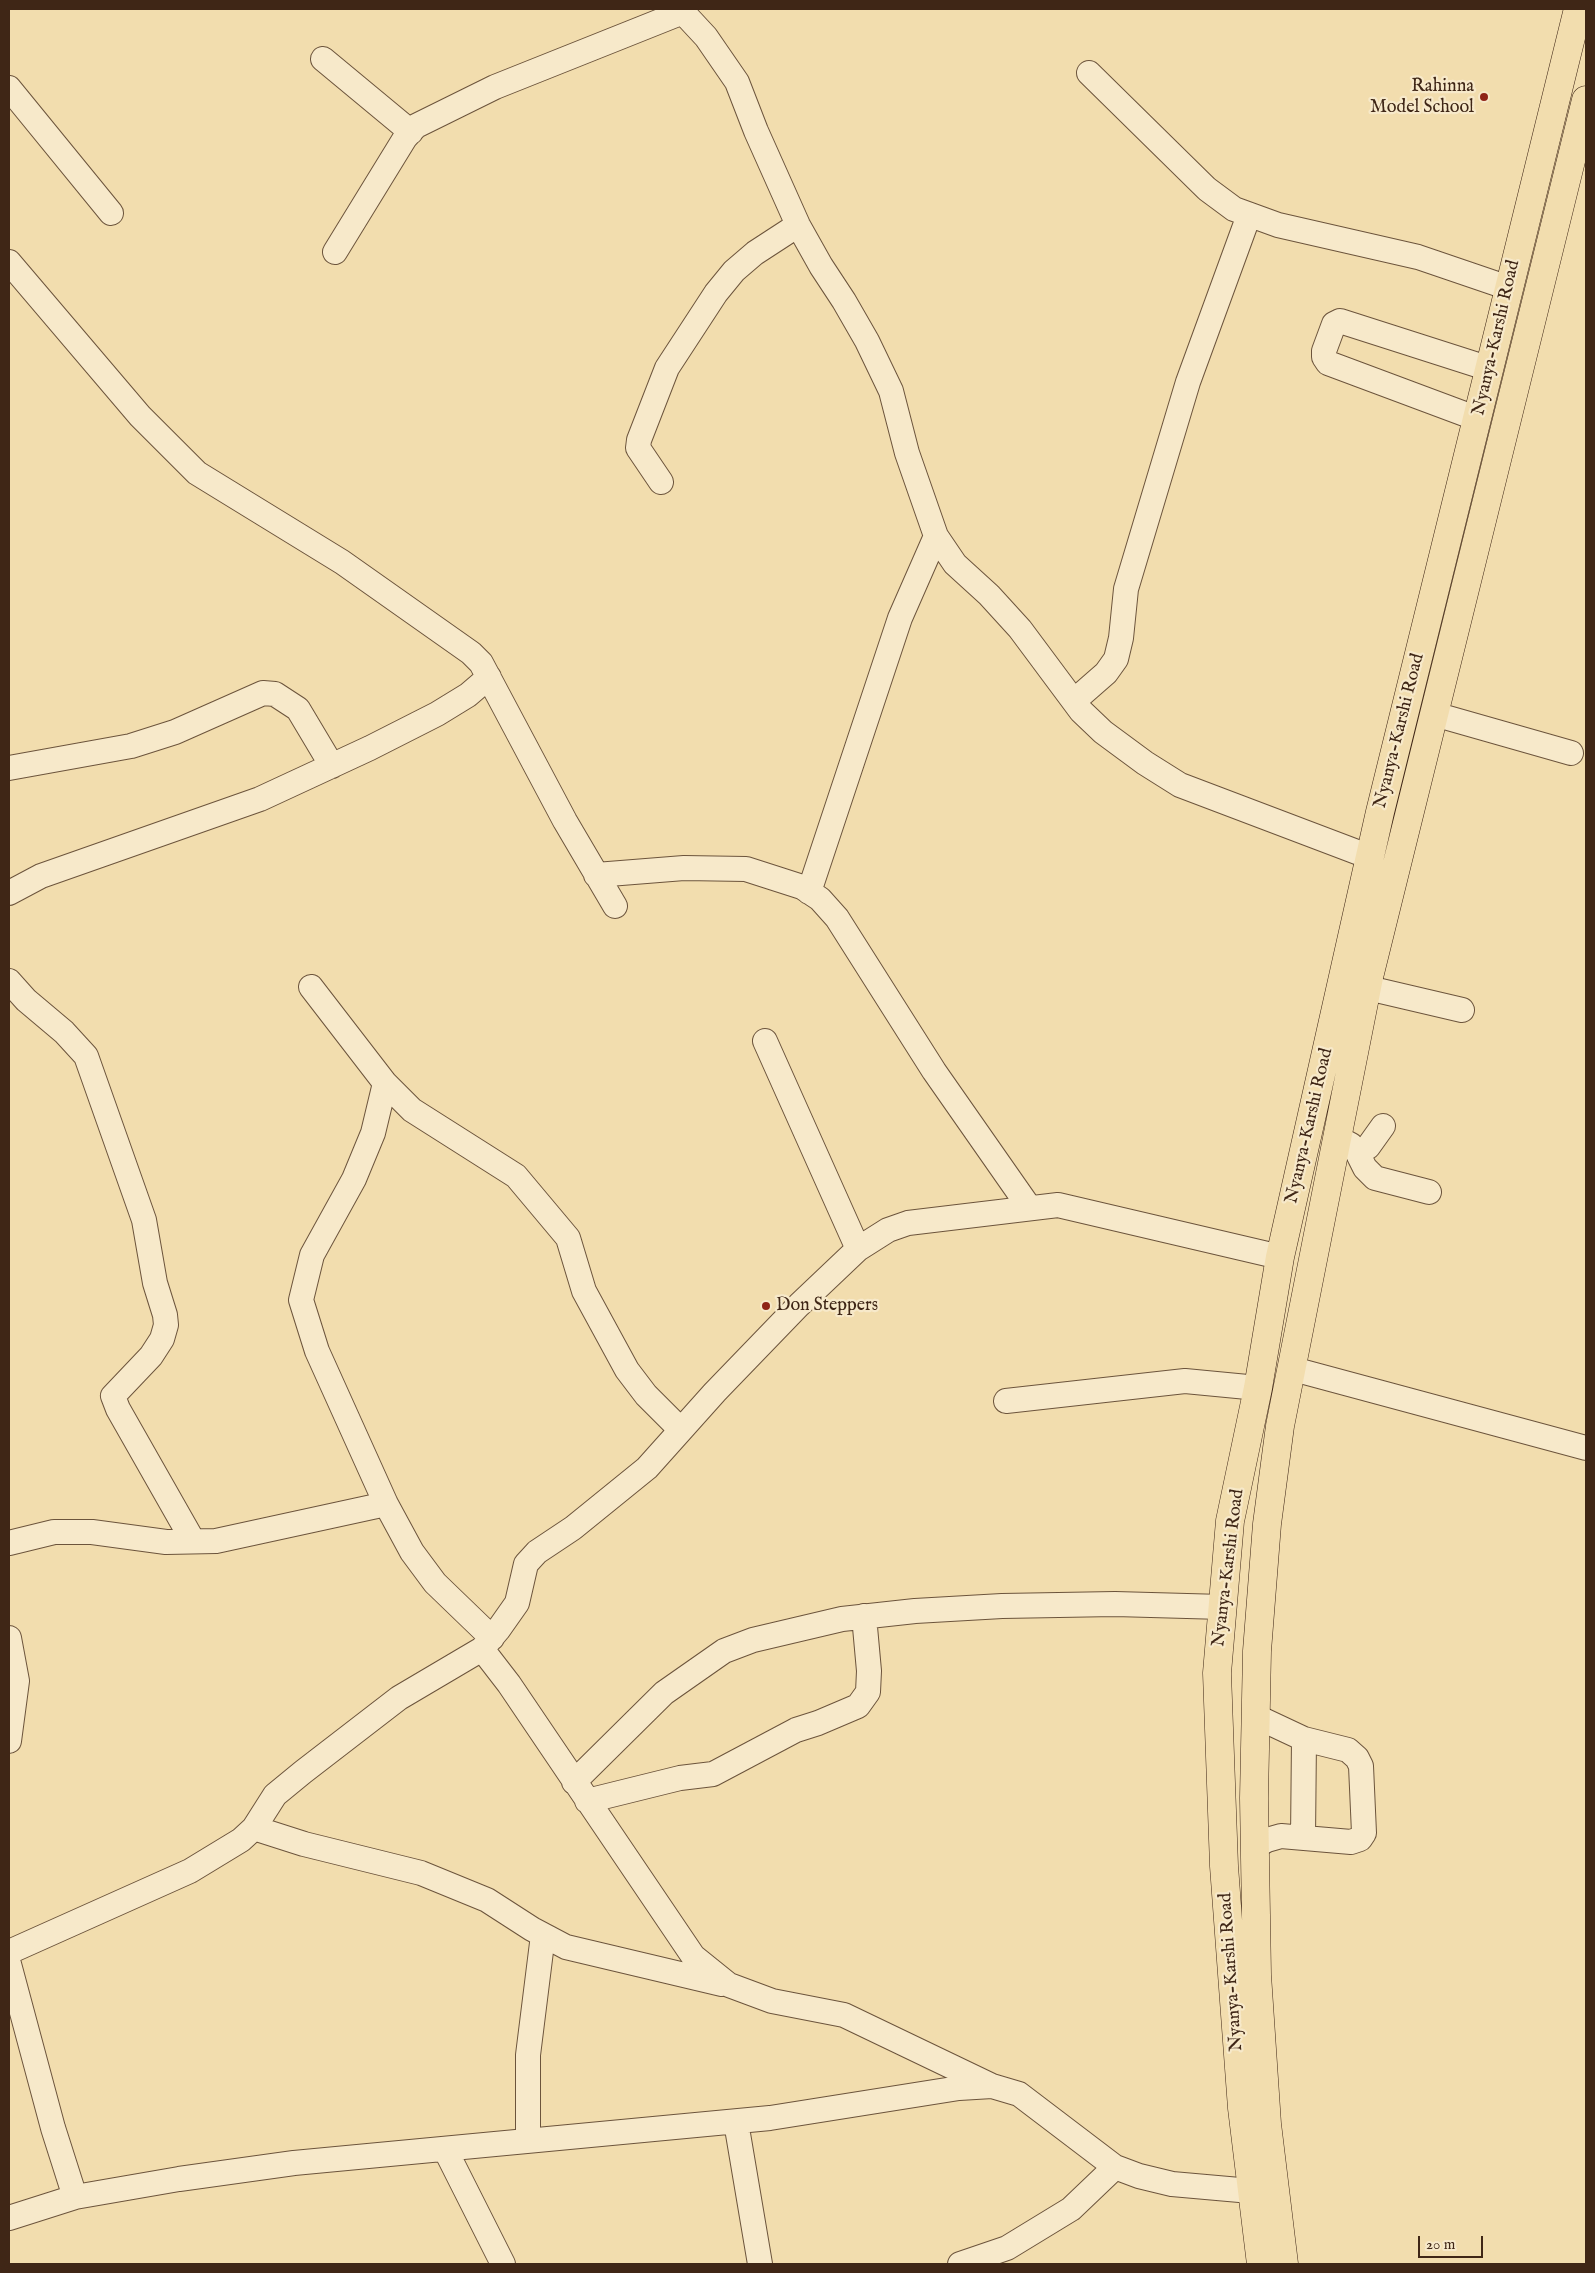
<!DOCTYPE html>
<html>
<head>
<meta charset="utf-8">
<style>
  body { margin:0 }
  #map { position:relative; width:1595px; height:2273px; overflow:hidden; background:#f2ddae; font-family:"IM FELL English",serif }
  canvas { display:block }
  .frame { position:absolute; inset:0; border:10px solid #3f2616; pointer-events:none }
  .scale { position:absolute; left:1418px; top:2236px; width:65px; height:22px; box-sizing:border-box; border:2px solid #3f2616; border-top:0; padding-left:6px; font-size:15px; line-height:18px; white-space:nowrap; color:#3f2616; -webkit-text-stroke:4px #f7e9ca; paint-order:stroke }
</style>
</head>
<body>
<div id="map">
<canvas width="1595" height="2273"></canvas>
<div class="frame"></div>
<div class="scale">20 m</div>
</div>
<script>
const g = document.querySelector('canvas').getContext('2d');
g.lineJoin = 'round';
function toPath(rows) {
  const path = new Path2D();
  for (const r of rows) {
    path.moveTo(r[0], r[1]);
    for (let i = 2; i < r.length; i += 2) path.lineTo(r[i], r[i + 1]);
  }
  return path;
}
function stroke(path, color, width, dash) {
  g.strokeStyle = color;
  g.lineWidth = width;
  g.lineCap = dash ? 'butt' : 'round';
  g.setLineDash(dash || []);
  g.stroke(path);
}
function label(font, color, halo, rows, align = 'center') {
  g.font = font + ' "IM FELL English",serif';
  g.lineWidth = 4.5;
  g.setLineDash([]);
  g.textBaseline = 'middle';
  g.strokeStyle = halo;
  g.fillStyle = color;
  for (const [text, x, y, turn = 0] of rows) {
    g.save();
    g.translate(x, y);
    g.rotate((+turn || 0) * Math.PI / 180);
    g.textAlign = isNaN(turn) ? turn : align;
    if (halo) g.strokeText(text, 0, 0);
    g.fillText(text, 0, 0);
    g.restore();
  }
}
const minor = toPath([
  [680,9,706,37,737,82,756,131,798,225,821,266,844,301,867,341,891,391,907,453,936,536,955,564,989,595,1020,629,1081,711,1103,732,1145,763,1180,785,1370,857],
  [323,59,411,132],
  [1089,73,1207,189,1234,209,1278,225,1418,257,1509,288],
  [9,88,111,213],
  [335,252,405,138,416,126,495,87,683,12],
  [9,262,140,416,197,473,342,562,471,653,481,663,565,821,615,906],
  [1478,419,1328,363,1324,357,1324,351,1334,324,1340,321,1490,369],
  [661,482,638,448,639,440,667,368,716,293,734,271,755,253,798,225],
  [1074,701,1106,673,1116,659,1121,638,1126,589,1188,382,1249,215],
  [1434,714,1571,753],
  [9,768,131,746,175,732,263,693,275,694,298,709,332,766],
  [596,875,684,868,746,869,802,887,820,899,837,918,934,1071,1029,1207],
  [809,892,900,618,936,536],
  [9,893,41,876,260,799,370,748,437,714,468,695,489,677],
  [9,981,26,1000,64,1032,86,1056,144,1220,155,1283,165,1315,166,1325,162,1339,151,1356,113,1396,118,1409,193,1541],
  [311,987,385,1083,412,1110,516,1176,568,1238,584,1291,627,1370,646,1395,681,1430],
  [1368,988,1462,1010],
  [765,1041,858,1249],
  [385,1083,373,1133,354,1179,312,1255,301,1300,317,1351,386,1504,412,1552,435,1583,492,1638],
  [1338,1138,1351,1145,1357,1152,1365,1168,1375,1178,1429,1192],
  [1357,1152,1368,1147,1383,1126],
  [1293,1369,1586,1448],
  [1006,1401,1185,1381,1258,1388],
  [9,1543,54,1532,92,1532,166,1542,216,1541,386,1504],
  [9,1638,17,1681,9,1741],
  [482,1649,509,1684,693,1956,729,1985,772,2001,844,2015,990,2085],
  [574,1782,664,1693,724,1651,753,1640,842,1619,915,1611,1002,1606,1115,1604,1223,1607],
  [587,1801,680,1778,713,1774,796,1730,818,1723,858,1706,868,1692,869,1671,864,1616],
  [254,1828,304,1844,421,1873,487,1900,532,1929,566,1947,722,1984],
  [1303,1838,1304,1739],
  [1254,1847,1267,1840,1281,1836,1351,1842,1360,1839,1364,1833,1361,1766,1357,1758,1348,1750,1304,1739,1255,1716],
  [9,1952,190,1871,241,1840,254,1828,275,1795,303,1772,399,1698,482,1649,498,1630,517,1603,526,1564,537,1552,573,1528,647,1468,715,1392,799,1305,858,1249,888,1230,908,1223,1058,1205,1280,1257],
  [9,1964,53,2128,75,2197],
  [736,2122,760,2264],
  [528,2141,528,2055,543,1935],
  [445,2149,503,2264],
  [9,2218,75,2197,179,2179,294,2163,770,2118,959,2088,992,2086,1019,2094,1115,2167,1139,2176,1172,2184,1251,2191],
  [960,2264,1007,2248,1071,2209,1115,2167]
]);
const major = toPath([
  [1261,2264,1242,2108,1224,1866,1217,1673,1230,1521,1258,1388,1280,1257,1380,812,1578,9],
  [1284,2264,1267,2124,1257,1975,1254,1798,1257,1651,1267,1524,1280,1426,1369,977,1586,100]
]);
stroke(minor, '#6c543c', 26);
stroke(major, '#3f2616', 29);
stroke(minor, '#f7e9ca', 24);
stroke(major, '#f2ddae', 28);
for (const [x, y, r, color] of [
  [1484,97,5,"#8f2418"],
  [766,1306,5,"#8f2418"]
]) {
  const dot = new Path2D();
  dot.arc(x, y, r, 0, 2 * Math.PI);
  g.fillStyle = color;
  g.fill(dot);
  stroke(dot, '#f7e9ca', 2);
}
label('18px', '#3f2616', '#f7e9ca', [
  ["Rahinna",1474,87],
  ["Model School",1474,108],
  ["Don Steppers",776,1306,"left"]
], 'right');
label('18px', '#3f2616', '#f7e9ca', [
  ["Nyanya-Karshi Road",1497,338,-77],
  ["Nyanya-Karshi Road",1400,731,-76],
  ["Nyanya-Karshi Road",1310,1126,-77],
  ["Nyanya-Karshi Road",1229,1568,-83],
  ["Nyanya-Karshi Road",1232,1972,-94]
]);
</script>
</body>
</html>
